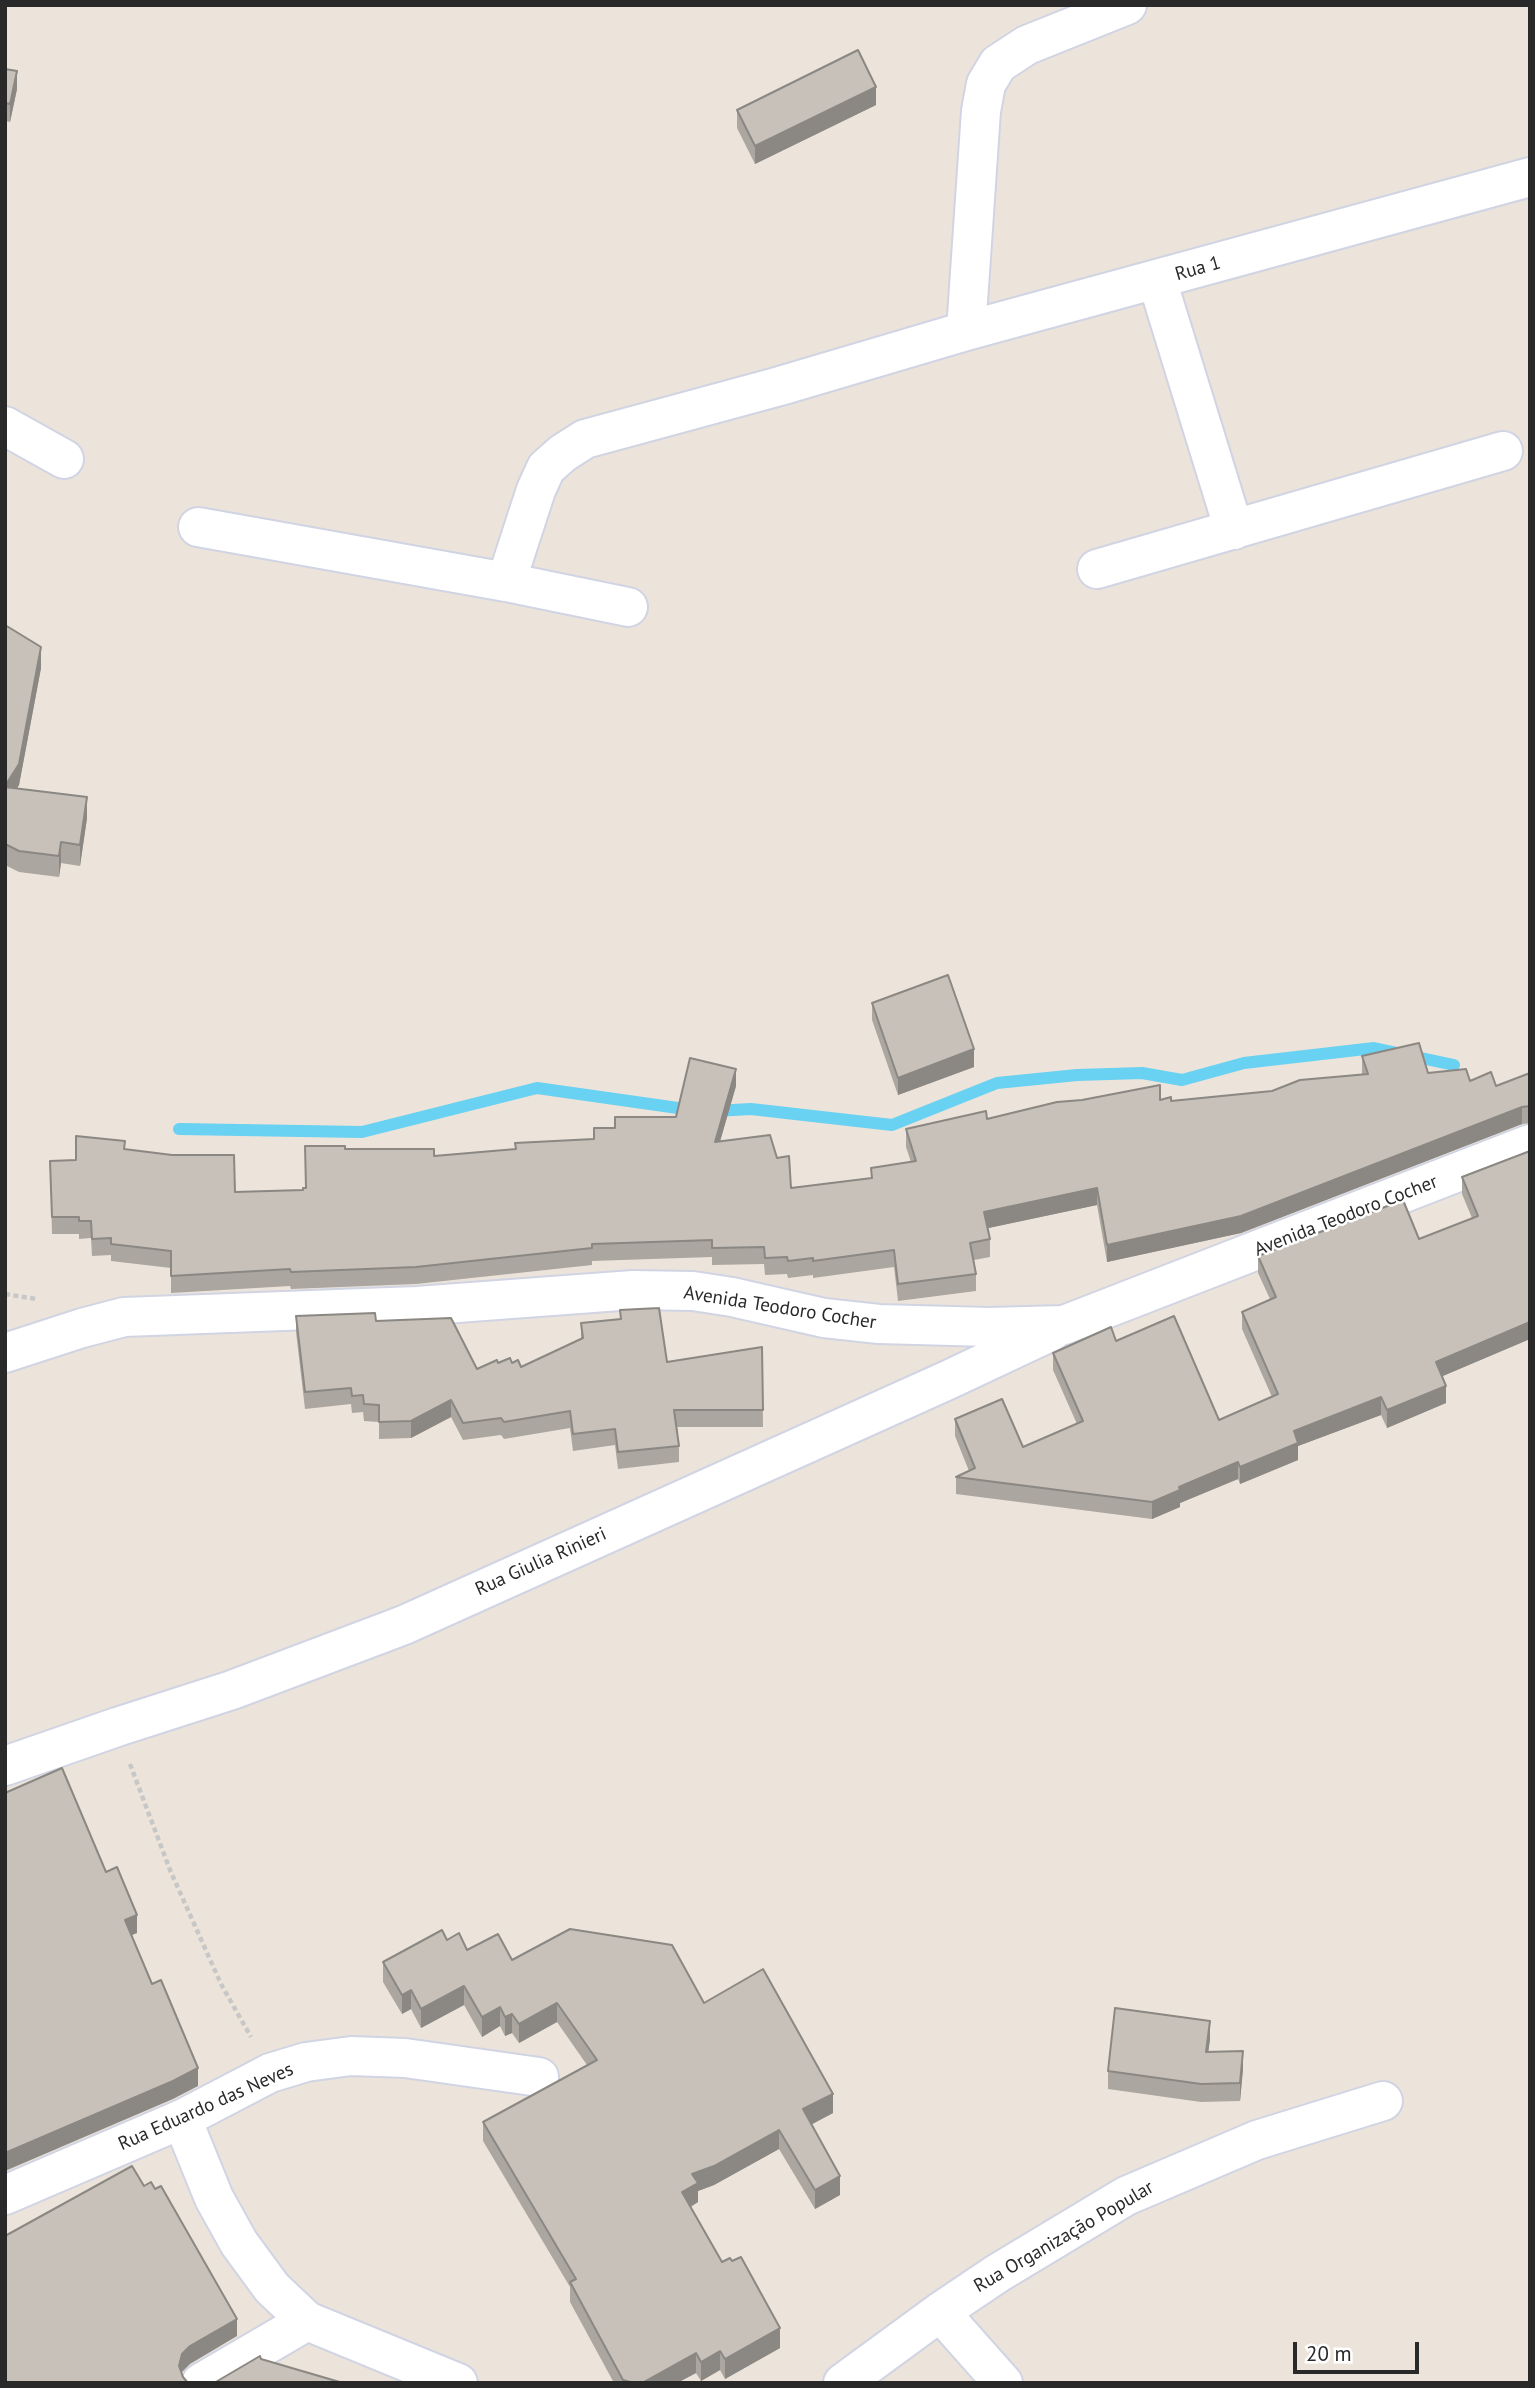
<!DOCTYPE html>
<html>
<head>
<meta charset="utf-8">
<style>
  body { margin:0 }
  #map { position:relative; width:1535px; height:2388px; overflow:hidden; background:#ece4da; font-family:"PT Sans",sans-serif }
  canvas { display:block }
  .frame { position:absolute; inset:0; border:7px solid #292929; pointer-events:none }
  .scale { position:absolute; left:1293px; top:2342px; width:126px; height:32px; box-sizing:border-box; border:4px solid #292929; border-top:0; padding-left:9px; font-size:21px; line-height:24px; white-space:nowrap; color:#292929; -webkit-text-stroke:5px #fff; paint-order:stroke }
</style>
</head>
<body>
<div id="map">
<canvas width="1535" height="2388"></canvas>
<div class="frame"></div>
<div class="scale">20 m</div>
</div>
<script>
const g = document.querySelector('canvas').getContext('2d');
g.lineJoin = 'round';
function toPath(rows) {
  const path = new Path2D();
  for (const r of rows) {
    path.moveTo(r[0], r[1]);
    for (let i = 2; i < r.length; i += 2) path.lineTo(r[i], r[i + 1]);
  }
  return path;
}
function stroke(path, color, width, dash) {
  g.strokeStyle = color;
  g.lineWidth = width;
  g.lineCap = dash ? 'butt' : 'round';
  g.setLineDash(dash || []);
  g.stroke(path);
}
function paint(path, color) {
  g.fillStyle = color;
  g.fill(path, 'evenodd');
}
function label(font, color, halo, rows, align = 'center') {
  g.font = font + ' "PT Sans",sans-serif';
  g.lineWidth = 5;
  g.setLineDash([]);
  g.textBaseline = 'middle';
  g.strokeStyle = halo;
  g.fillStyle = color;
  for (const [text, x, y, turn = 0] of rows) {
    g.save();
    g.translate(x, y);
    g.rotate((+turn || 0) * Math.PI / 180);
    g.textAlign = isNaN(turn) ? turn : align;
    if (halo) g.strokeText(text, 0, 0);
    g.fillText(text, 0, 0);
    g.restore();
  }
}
stroke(toPath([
  [714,1111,751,1109,892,1125,997,1083,1077,1075,1142,1073,1182,1080,1244,1063,1374,1048,1454,1065],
  [179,1129,362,1132,537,1088,692,1110]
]), '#69d1f2', 12);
const street = toPath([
  [1157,280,1234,530],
  [966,331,981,111,986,84,998,64,1027,45,1127,5],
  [5,426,64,459],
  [198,527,506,582,628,607],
  [1097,569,1503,451],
  [506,582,536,490,546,468,563,453,585,439,780,386,966,331,1530,177],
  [5,1353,82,1328,124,1317,417,1306,633,1290,693,1291,732,1297,824,1318,879,1324,989,1327,1064,1325,1530,1144],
  [5,1766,117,1727,232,1690,404,1625,948,1380,1052,1331],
  [182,2119,214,2198,239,2243,272,2288,307,2321,458,2383],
  [5,2195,182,2119,270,2073,306,2062,351,2056,405,2058,539,2077],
  [940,2312,1003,2383],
  [201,2383,307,2321],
  [843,2383,940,2312,998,2273,1126,2196,1257,2140,1383,2101]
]);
stroke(street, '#d0d4e3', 42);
stroke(toPath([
  [5,1294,36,1299],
  [130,1764,170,1870,221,1984,251,2037]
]), '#c7c7c7', 4.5, [5, 3.5]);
stroke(street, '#fff', 38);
paint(toPath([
  [5,69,17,89,10,122,5,121],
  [876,105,755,164,737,128,737,110],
  [5,625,41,668,19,785,17,788,87,818,80,866,61,863,59,877,19,872,5,865],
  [872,1003,974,1067,898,1095,872,1020],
  [1362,1056,1428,1073,1496,1086,1530,1073,1530,1123,1522,1124,1241,1233,1107,1262,1097,1205,988,1228,990,1239,990,1257,974,1260,976,1274,976,1291,898,1301,894,1267,813,1278,813,1275,788,1278,787,1274,765,1275,764,1264,712,1265,712,1257,592,1261,592,1265,416,1284,291,1289,290,1286,171,1293,171,1268,111,1261,111,1255,92,1256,91,1238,79,1239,79,1234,52,1234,50,1161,76,1160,125,1150,235,1192,303,1190,345,1149,434,1156,515,1149,594,1139,615,1128,676,1117,736,1086,720,1141,777,1158,791,1188,871,1178,871,1168,911,1162,906,1147,906,1129,987,1119,1160,1100,1171,1101,1272,1091,1362,1074],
  [1462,1177,1530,1339,1442,1376,1446,1403,1387,1428,1381,1415,1298,1446,1298,1460,1240,1484,1238,1479,1180,1503,1180,1507,1152,1519,956,1494,956,1477,969,1471,955,1436,955,1419,1023,1447,1077,1424,1053,1370,1053,1353,1116,1341,1219,1420,1272,1397,1242,1329,1242,1312,1270,1299,1258,1273,1258,1256,1419,1239,1472,1218,1462,1194],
  [620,1310,667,1362,762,1347,763,1427,677,1427,679,1446,679,1462,618,1469,615,1445,573,1451,570,1428,504,1439,501,1435,463,1440,451,1417,411,1438,379,1439,379,1422,364,1421,363,1412,352,1413,351,1404,305,1409,296,1332,296,1316,376,1321,477,1369,498,1363,512,1363,521,1367,581,1338,581,1323,620,1319],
  [447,1940,467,1950,704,2003,833,2113,812,2124,840,2195,815,2209,779,2149,714,2185,698,2191,698,2202,691,2207,722,2262,780,2348,725,2379,720,2370,701,2381,696,2373,677,2383,614,2383,570,2302,570,2287,483,2141,483,2122,587,2065,557,2022,519,2043,512,2033,505,2036,500,2026,482,2037,464,2005,421,2028,411,2009,402,2014,383,1982,383,1962],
  [1210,2039,1208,2052,1243,2069,1240,2101,1201,2102,1108,2089,1108,2071]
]), '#aba6a0');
paint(toPath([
  [17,71,17,89,10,122,10,104],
  [876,87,876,105,755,164,755,146],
  [41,647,41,668,19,785,5,807,5,786],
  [87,797,87,818,80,866,80,845],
  [61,842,61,863,59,877,59,856],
  [974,1049,974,1067,898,1095,898,1078],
  [736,1069,736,1086,715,1159,715,1142],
  [1522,1107,1522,1124,1241,1233,1107,1262,1107,1245],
  [1097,1188,1097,1205,984,1229,984,1212],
  [1530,1322,1530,1339,1436,1379,1436,1362],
  [1446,1386,1446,1403,1387,1428,1387,1410],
  [1381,1397,1381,1415,1298,1446,1298,1460,1240,1484,1240,1467,1294,1431],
  [451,1400,451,1417,411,1438,411,1421],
  [1238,1462,1238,1479,1180,1503,1180,1507,1152,1519,1152,1502,1179,1487],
  [137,1915,137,1933,125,1938,125,1920],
  [464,1986,464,2005,421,2028,421,2009],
  [411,1990,411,2009,402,2014,402,1995],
  [557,2003,557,2022,519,2043,519,2024],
  [500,2007,500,2026,482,2037,482,2017],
  [512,2014,512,2033,505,2036,505,2017],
  [1210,2021,1210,2039,1206,2070,1206,2052],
  [1243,2051,1243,2069,1240,2101,1240,2083],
  [198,2068,198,2086,173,2099,5,2171,5,2153],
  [833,2094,833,2113,803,2129,803,2109],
  [779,2130,779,2149,714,2185,698,2191,698,2202,682,2211,682,2192,692,2174],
  [840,2176,840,2195,815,2209,815,2190],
  [237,2319,237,2336,190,2364,182,2372,179,2383,179,2366,182,2354,190,2346],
  [780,2328,780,2348,725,2379,725,2359],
  [720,2351,720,2370,701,2381,701,2362],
  [696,2353,696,2373,677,2383,642,2383]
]), '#8b8782');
const building = toPath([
  [858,50,876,87,755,146,737,110,858,50],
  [5,69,17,71,10,104,5,103,5,69],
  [5,625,41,647,19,764,5,786,5,625],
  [5,787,87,797,80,845,61,842,59,856,19,851,5,844,5,787],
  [948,975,974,1049,898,1078,872,1003,948,975],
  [1419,1043,1428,1073,1466,1069,1470,1081,1491,1072,1496,1086,1530,1073,1530,1106,1522,1107,1241,1216,1107,1245,1097,1188,984,1212,990,1239,970,1243,976,1274,898,1284,894,1250,813,1261,813,1258,788,1261,787,1257,765,1258,764,1247,712,1248,712,1240,592,1244,592,1248,416,1267,291,1272,290,1269,171,1276,171,1251,111,1244,111,1238,92,1239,91,1221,79,1221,79,1217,52,1217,50,1161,76,1160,76,1136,125,1141,124,1149,172,1155,234,1155,235,1192,303,1190,303,1188,306,1188,305,1146,345,1146,345,1149,434,1149,434,1156,516,1149,515,1143,594,1139,594,1128,615,1128,615,1117,676,1117,690,1058,736,1069,715,1142,770,1135,777,1158,789,1156,791,1188,872,1178,871,1168,916,1161,906,1129,986,1111,987,1119,1057,1102,1082,1100,1160,1085,1160,1100,1171,1097,1171,1101,1272,1091,1300,1080,1368,1074,1362,1056,1419,1043],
  [1530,1151,1530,1322,1436,1362,1446,1386,1387,1410,1381,1397,1294,1431,1298,1443,1240,1467,1238,1462,1179,1487,1180,1490,1152,1502,956,1477,975,1468,955,1419,1002,1399,1023,1447,1083,1421,1053,1353,1111,1327,1116,1341,1174,1316,1219,1420,1278,1394,1242,1312,1276,1297,1258,1256,1403,1200,1419,1239,1478,1216,1462,1177,1530,1151],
  [659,1308,667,1362,762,1347,763,1410,674,1410,679,1446,618,1452,615,1429,573,1434,570,1411,504,1422,501,1418,463,1423,451,1400,411,1421,379,1422,379,1405,364,1404,363,1395,352,1396,351,1388,305,1392,296,1316,375,1313,376,1321,451,1318,477,1369,497,1360,498,1363,510,1358,512,1363,518,1360,521,1367,583,1338,581,1323,621,1319,620,1310,659,1308],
  [62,1768,106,1872,117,1867,137,1915,125,1920,152,1984,161,1980,198,2068,173,2081,5,2153,5,1793,62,1768],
  [570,1929,672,1945,704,2003,763,1969,833,2094,803,2109,840,2176,815,2190,779,2130,714,2166,692,2174,698,2183,682,2192,722,2262,730,2258,732,2261,741,2257,780,2328,725,2359,720,2351,701,2362,696,2353,642,2383,634,2383,623,2380,570,2282,576,2279,483,2122,597,2060,557,2003,519,2024,512,2014,505,2017,500,2007,482,2017,464,1986,421,2009,411,1990,402,1995,383,1962,442,1930,447,1940,459,1933,467,1950,498,1934,512,1960,570,1929],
  [1115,2008,1210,2021,1206,2052,1243,2051,1240,2083,1201,2084,1108,2071,1115,2008],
  [132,2166,144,2186,151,2182,155,2189,161,2186,237,2319,190,2346,182,2354,179,2366,183,2377,188,2383,5,2383,5,2236,132,2166],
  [260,2356,261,2359,343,2383,214,2383,260,2356]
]);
paint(building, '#c7c1ba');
stroke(building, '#8b8782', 2);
label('19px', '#292929', '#fff', [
  ["Rua 1",1198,269,-16],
  ["Avenida Teodoro Cocher",1346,1216,-21],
  ["Avenida Teodoro Cocher",780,1308,9],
  ["Rua Giulia Rinieri",541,1562,-24],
  ["Rua Eduardo das Neves",206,2107,-24],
  ["Rua Organização Popular",1064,2237,-30]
]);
</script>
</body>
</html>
